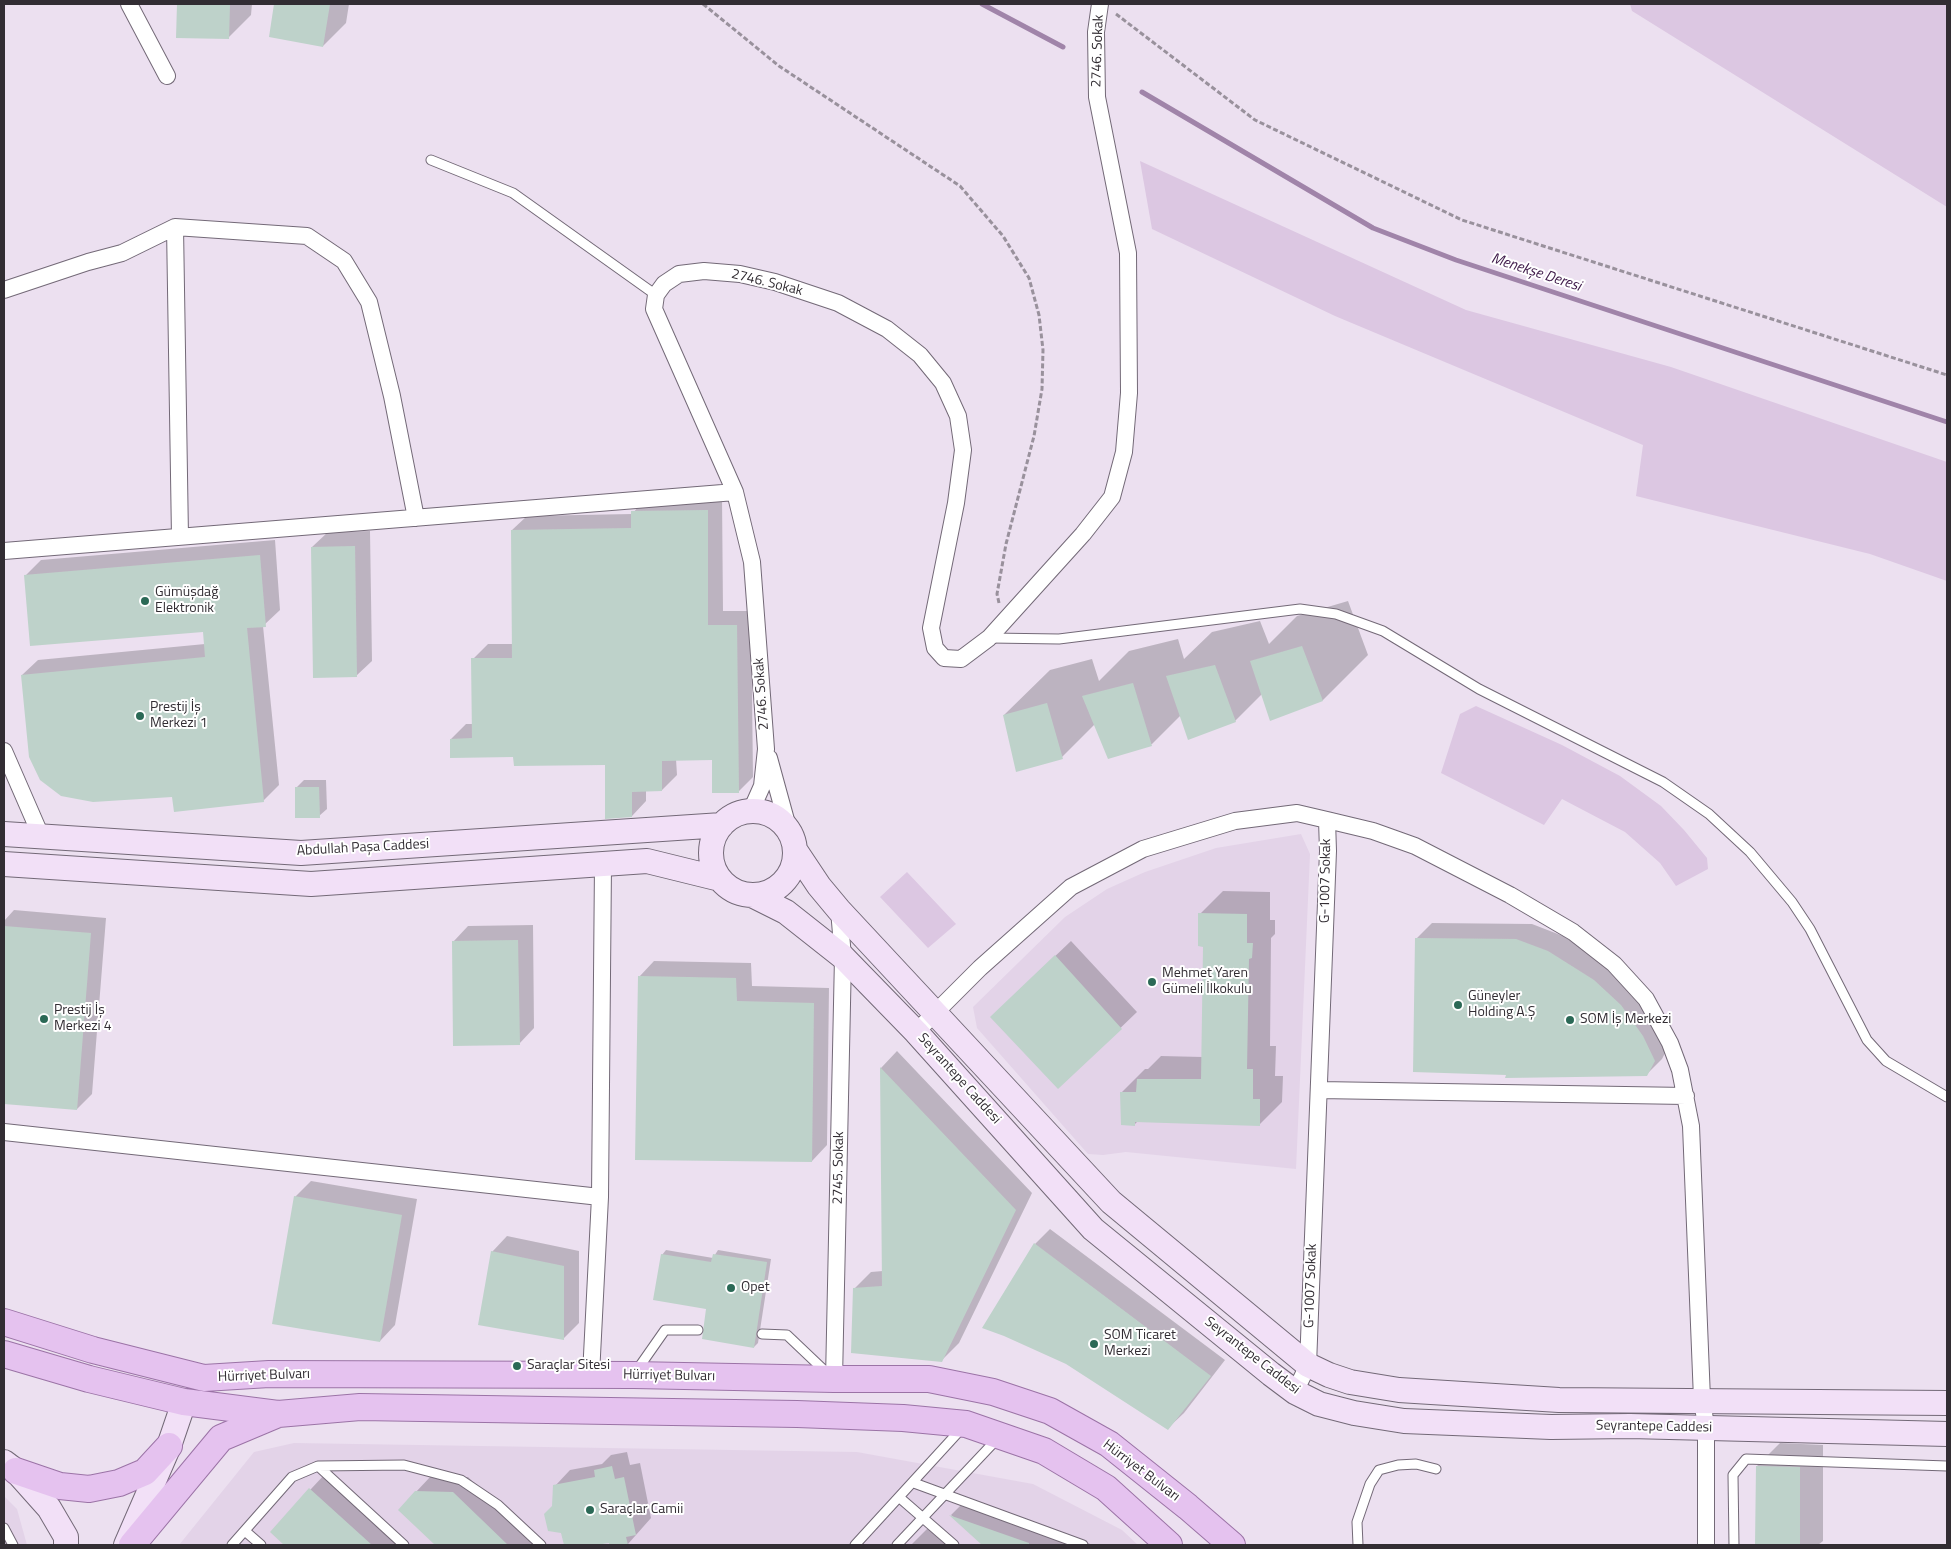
<!DOCTYPE html>
<html>
<head>
<meta charset="utf-8">
<style>
  body { margin:0 }
  #map { position:relative; width:1951px; height:1549px; overflow:hidden; background:#ece0f0; font-family:"Titillium Web",sans-serif }
  canvas { display:block }
  .frame { position:absolute; inset:0; border:5px solid #322d33; pointer-events:none }
</style>
</head>
<body>
<div id="map">
<canvas width="1951" height="1549"></canvas>
<div class="frame"></div>
</div>
<script>
const g = document.querySelector('canvas').getContext('2d');
g.lineJoin = 'round';
function paint(path, color) {
  g.fillStyle = color;
  g.fill(path, 'evenodd');
}
function toPath(rows) {
  const path = new Path2D();
  for (const r of rows) {
    if (r.length === 3) {
      path.moveTo(r[0] + r[2], r[1]);
      path.arc(r[0], r[1], r[2], 0, 2 * Math.PI);
      continue;
    }
    path.moveTo(r[0], r[1]);
    for (let i = 2; i < r.length; i += 2) path.lineTo(r[i], r[i + 1]);
  }
  return path;
}
function stroke(path, color, width, dash) {
  g.strokeStyle = color;
  g.lineWidth = width;
  g.lineCap = dash ? 'butt' : 'round';
  g.setLineDash(dash || []);
  g.stroke(path);
}
function label(font, color, halo, rows, align = 'center') {
  g.font = font + ' "Titillium Web",sans-serif';
  g.lineWidth = 4;
  g.setLineDash([]);
  g.textBaseline = 'middle';
  g.strokeStyle = halo;
  g.fillStyle = color;
  for (const [text, x, y, turn = 0] of rows) {
    g.save();
    g.translate(x, y);
    g.rotate((+turn || 0) * Math.PI / 180);
    g.textAlign = isNaN(turn) ? turn : align;
    if (halo) g.strokeText(text, 0, 0);
    g.fillText(text, 0, 0);
    g.restore();
  }
}
paint(toPath([
  [1301,834,1310,854,1296,1169,1126,1152,1103,1155,1088,1154,977,1028,973,1007,1065,917,1107,889,1145,872,1216,848],
  [294,1443,857,1452,1033,1484,1122,1530,1138,1545,179,1545,254,1452],
  [4,1496,17,1509,27,1545,4,1545]
]), '#e3d3e8');
paint(toPath([
  [1630,4,1947,4,1947,207,1632,11],
  [1140,161,1466,310,1671,367,1947,462,1947,581,1870,554,1636,496,1643,445,1335,316,1152,229],
  [1476,706,1562,745,1620,776,1661,806,1684,830,1707,858,1708,869,1676,886,1660,863,1625,832,1562,799,1544,825,1441,773,1460,714],
  [907,872,956,924,928,948,880,897]
]), '#dcc7e2');
paint(toPath([
  [178,4,252,4,251,15,228,38,177,37],
  [275,4,349,4,346,23,323,46,271,36],
  [722,496,723,611,751,611,753,777,738,792,713,759,676,759,677,775,662,790,646,790,646,801,632,816,606,764,515,756,451,739,466,724,474,724,473,659,488,644,513,644,512,530,527,516,632,514,647,497],
  [370,531,372,661,356,676,312,547,328,532],
  [275,540,280,610,263,626,279,785,263,801,173,796,22,675,38,660,205,644,204,631,26,575,41,560],
  [1348,601,1368,655,1323,700,1271,719,1262,694,1235,721,1181,715,1152,744,1109,758,1095,724,1062,757,1004,715,1050,670,1092,659,1099,681,1129,651,1178,639,1184,659,1212,632,1260,621,1269,644,1297,616],
  [304,780,326,780,327,809,319,816,296,788],
  [1223,891,1270,892,1270,920,1275,920,1275,934,1271,938,1270,1046,1276,1046,1275,1076,1283,1076,1282,1102,1259,1125,1139,1120,1135,1124,1122,1092,1145,1069,1148,1069,1161,1056,1203,1057,1204,945,1200,914],
  [14,910,106,918,92,1094,77,1109,4,1103,4,921],
  [1432,923,1532,924,1563,936,1609,965,1636,990,1669,1045,1662,1059,1646,1075,1507,1074,1416,939],
  [533,925,534,1028,519,1044,453,942,468,926],
  [1071,941,1137,1012,1058,1088,1007,1002],
  [654,961,751,963,752,986,829,988,827,1145,812,1161,639,977],
  [897,1051,1032,1193,959,1343,942,1360,854,1289,871,1272,883,1271,881,1068],
  [311,1181,417,1199,395,1325,380,1341,295,1197],
  [1050,1229,1225,1360,1184,1413,1168,1428,1035,1244],
  [507,1236,579,1251,579,1323,564,1338,492,1252],
  [666,1250,713,1258,718,1250,771,1259,758,1343,754,1347,662,1255],
  [1780,1443,1823,1445,1823,1541,1818,1545,1757,1545,1757,1466],
  [627,1452,630,1465,640,1463,651,1518,628,1544,611,1545,610,1541,590,1545,565,1545,554,1506,555,1486,570,1470,602,1464,611,1455],
  [325,1474,404,1545,286,1545,271,1532],
  [431,1476,468,1477,540,1545,437,1545,399,1510],
  [966,1500,1093,1545,984,1545,951,1515],
  [933,1523,957,1545,911,1545],
  [4,1534,16,1545,4,1545]
]), '#0003');
stroke(toPath([
  [982,4,1063,47],
  [1142,92,1373,228,1456,260,1947,422]
]), '#a084a9', 5);
paint(toPath([
  [177,4,230,4,229,39,176,38],
  [274,4,330,4,323,47,269,37],
  [708,510,708,625,737,625,739,793,712,793,712,760,662,761,662,791,632,792,632,817,605,819,605,765,514,766,513,757,450,758,450,739,472,738,471,658,512,658,511,530,631,528,631,511],
  [355,546,357,677,313,678,311,547],
  [260,555,266,627,247,628,264,802,174,812,172,797,93,802,61,796,40,780,29,757,21,675,205,657,203,632,30,646,24,575],
  [1302,646,1323,701,1270,721,1250,661],
  [1215,665,1236,722,1188,740,1166,676],
  [1133,683,1152,746,1108,759,1082,696],
  [1047,703,1063,759,1016,772,1003,715],
  [295,787,319,787,320,818,295,818],
  [1198,913,1247,914,1247,943,1253,943,1252,958,1249,959,1247,1069,1253,1069,1253,1099,1260,1099,1260,1126,1135,1122,1135,1126,1121,1125,1120,1092,1136,1092,1137,1079,1201,1079,1203,947,1198,946],
  [4,926,91,933,77,1110,4,1104],
  [1415,938,1516,939,1548,951,1594,980,1621,1005,1643,1036,1655,1061,1647,1076,1505,1078,1506,1075,1413,1072],
  [518,940,520,1045,453,1046,452,941],
  [1055,955,1122,1029,1058,1089,990,1017],
  [638,976,736,978,737,1001,814,1003,812,1162,635,1160],
  [880,1067,1016,1210,942,1362,851,1353,853,1288,882,1286],
  [294,1196,402,1215,380,1342,272,1324],
  [1034,1243,1211,1376,1168,1430,1066,1364,1004,1336,982,1328],
  [491,1251,564,1266,564,1340,478,1325],
  [661,1254,711,1262,713,1254,767,1262,754,1348,702,1339,706,1309,653,1300],
  [612,1466,615,1479,624,1477,636,1535,626,1537,628,1545,609,1545,609,1543,596,1545,564,1545,561,1533,548,1531,544,1514,552,1506,553,1485,595,1477,594,1470],
  [1756,1466,1800,1467,1800,1545,1755,1545],
  [309,1488,372,1545,284,1545,270,1532],
  [415,1491,453,1492,508,1545,435,1545,398,1510],
  [949,1515,1029,1543,1029,1545,982,1545]
]), '#bed2ca');
const lane = toPath([
  [431,160,513,193,656,295],
  [990,638,1059,639,1300,609,1336,614,1383,631,1479,689,1663,782,1709,814,1750,852,1792,902,1810,929,1867,1040,1886,1061,1947,1097],
  [762,1334,787,1335,827,1373],
  [637,1370,665,1330,698,1330],
  [318,1466,404,1545],
  [914,1483,1083,1545],
  [900,1498,954,1545],
  [4,1528,13,1545],
  [245,1531,261,1545],
  [232,1545,292,1477,318,1466,404,1465,461,1480,498,1505,541,1545],
  [855,1545,963,1427],
  [897,1545,998,1438],
  [1358,1545,1357,1522,1370,1484,1379,1470,1398,1465,1416,1464,1436,1469],
  [1734,1545,1733,1475,1746,1459,1947,1466]
]);
const street = toPath([
  [129,4,167,76],
  [175,227,180,537],
  [4,290,88,262,122,253,175,227,307,236,344,261,369,302,392,396,416,518],
  [4,551,735,492],
  [4,751,41,836],
  [769,758,789,831],
  [745,812,754,804,762,786,766,749,752,562,735,492,654,309,656,295,664,284,679,274,704,271,740,274,775,282,838,303,887,329,920,355,943,383,958,416,963,450,956,503,931,628,935,648,944,658,961,659,989,638,1083,534,1112,497,1124,452,1129,393,1128,253,1097,97,1096,32,1100,4],
  [1327,820,1373,831,1415,846,1510,895,1573,932,1614,964,1646,999,1670,1043,1680,1070,1691,1126,1702,1399,1706,1427,1706,1545],
  [916,1032,980,968,1071,887,1143,849,1235,821,1297,813,1327,820,1328,851,1308,1365,1295,1392],
  [1319,1090,1686,1096],
  [4,1132,600,1197,603,864],
  [591,1375,600,1197],
  [834,1379,843,957,839,910]
]);
const secondary = toPath([
  [753,853,42],
  [4,834,301,853,722,825],
  [795,850,819,886,839,910,1111,1202,1308,1365,1329,1375,1350,1382,1399,1390,1559,1400,1947,1403],
  [4,864,311,884,647,861,720,879],
  [752,895,786,912,843,957,916,1032,1093,1229,1271,1374,1295,1392,1319,1404,1354,1413,1404,1421,1551,1427,1630,1426,1947,1434],
  [4,1462,16,1471,49,1508,66,1537,66,1545],
  [126,1545,169,1446,184,1402]
]);
const primary = toPath([
  [4,1322,93,1350,204,1378,269,1374,634,1375,834,1379,929,1379,993,1392,1050,1411,1109,1444,1188,1507,1232,1545],
  [4,1354,89,1379,184,1402,278,1414,360,1407,797,1414,903,1418,966,1424,1044,1451,1106,1488,1169,1545],
  [16,1471,60,1486,89,1489,119,1483,145,1472,169,1446],
  [132,1545,221,1438,278,1414]
]);
stroke(lane, '#736977', 11);
stroke(street, '#736977', 18);
stroke(secondary, '#736977', 26);
stroke(primary, '#9b73a6', 28);
stroke(toPath([
  [703,4,779,66,960,186,1003,236,1029,278,1039,315,1043,350,1042,389,1034,436,1006,544,997,594,999,603],
  [1116,14,1255,120,1462,220,1947,375]
]), '#99919c', 3, [5, 2.5]);
stroke(lane, '#fff', 9);
stroke(street, '#fff', 16);
stroke(secondary, '#f2e0f7', 24);
stroke(primary, '#e5c2ef', 26);
for (const [x, y, r, color] of [
  [145,601,5,"#2b6956"],
  [140,716,5,"#2b6956"],
  [1152,982,5,"#2b6956"],
  [1458,1005,5,"#2b6956"],
  [44,1019,5,"#2b6956"],
  [1570,1020,5,"#2b6956"],
  [731,1288,5,"#2b6956"],
  [1094,1344,5,"#2b6956"],
  [517,1366,5,"#2b6956"],
  [590,1510,5,"#2b6956"]
]) {
  const dot = new Path2D();
  dot.arc(x, y, r, 0, 2 * Math.PI);
  g.fillStyle = color;
  g.fill(dot);
  stroke(dot, '#fff', 2);
}
label('14px', '#322d33', '#fff', [
  ["2746. Sokak",1098,51,-88],
  ["2746. Sokak",767,283,14],
  ["2746. Sokak",762,694,-94],
  ["Abdullah Paşa Caddesi",363,848,-3],
  ["G-1007 Sokak",1326,881,-89],
  ["Seyrantepe Caddesi",959,1079,48],
  ["2745. Sokak",839,1168,-89],
  ["G-1007 Sokak",1311,1286,-88],
  ["Seyrantepe Caddesi",1252,1356,38],
  ["Hürriyet Bulvarı",264,1376,-2],
  ["Hürriyet Bulvarı",669,1376,1],
  ["Seyrantepe Caddesi",1654,1427,1],
  ["Hürriyet Bulvarı",1141,1471,37]
]);
label('14px', '#322d33', '#fff', [
  ["Gümüşdağ",155,593],
  ["Elektronik",155,609],
  ["Prestij İş",150,708],
  ["Merkezi 1",150,724],
  ["Mehmet Yaren",1162,974],
  ["Gümeli İlkokulu",1162,990],
  ["Güneyler",1468,997],
  ["Holding A.Ş",1468,1013],
  ["Prestij İş",54,1011],
  ["Merkezi 4",54,1027],
  ["SOM İş Merkezi",1580,1020],
  ["Opet",741,1288],
  ["SOM Ticaret",1104,1336],
  ["Merkezi",1104,1352],
  ["Saraçlar Sitesi",527,1366],
  ["Saraçlar Camii",600,1510]
], 'left');
label('italic 15px', '#3c1747', '#fff', [
  ["Menekşe Deresi",1536,273,18]
]);
</script>
</body>
</html>
